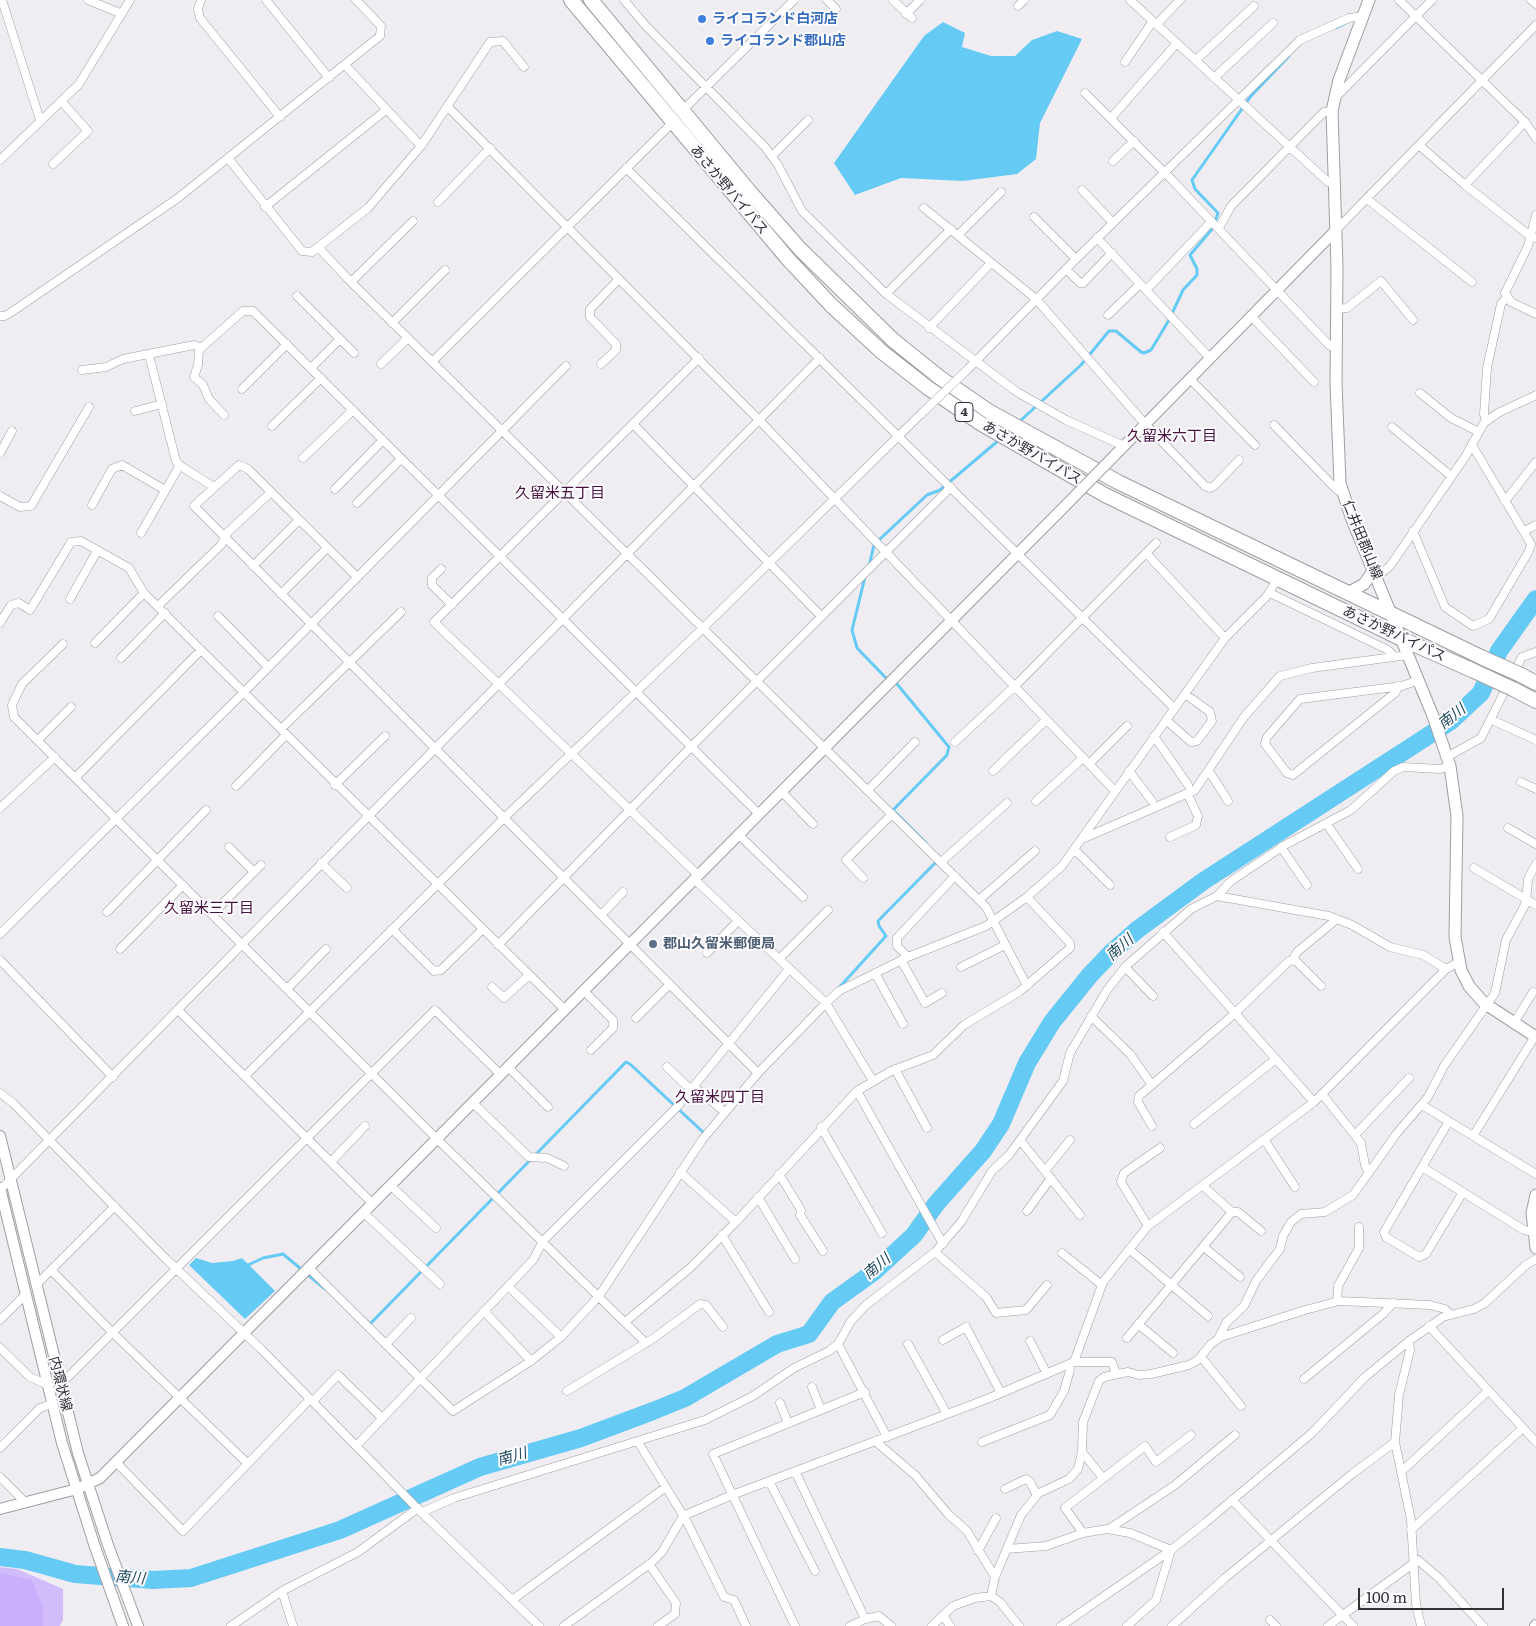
<!DOCTYPE html>
<html>
<head>
<meta charset="utf-8">
<style>
  body { margin:0 }
  #map { position:relative; width:1536px; height:1626px; overflow:hidden; background:#efedf2; font-family:Literata,serif }
  canvas { display:block }
  .scale { position:absolute; left:1358px; top:1588px; width:146px; height:22px; box-sizing:border-box; border:2px solid #313032; border-top:0; padding-left:6px; font-size:15px; line-height:18px; white-space:nowrap; color:#313032; -webkit-text-stroke:4px #fcfbff; paint-order:stroke }
</style>
</head>
<body>
<div id="map">
<canvas width="1536" height="1626"></canvas>
<div class="scale">100 m</div>
</div>
<script>
const g = document.querySelector('canvas').getContext('2d');
g.lineJoin = 'round';
function paint(path, color) {
  g.fillStyle = color;
  g.fill(path, 'evenodd');
}
function toPath(rows) {
  const path = new Path2D();
  for (const r of rows) {
    path.moveTo(r[0], r[1]);
    for (let i = 2; i < r.length; i += 2) path.lineTo(r[i], r[i + 1]);
  }
  return path;
}
function stroke(path, color, width, dash) {
  g.strokeStyle = color;
  g.lineWidth = width;
  g.lineCap = dash ? 'butt' : 'round';
  g.setLineDash(dash || []);
  g.stroke(path);
}
function label(font, color, halo, rows, align = 'center') {
  g.font = font + ' Literata,"Noto Sans JP",serif';
  g.lineWidth = 4;
  g.setLineDash([]);
  g.textBaseline = 'middle';
  g.strokeStyle = halo;
  g.fillStyle = color;
  for (const [text, x, y, turn = 0] of rows) {
    g.save();
    g.translate(x, y);
    g.rotate((+turn || 0) * Math.PI / 180);
    g.textAlign = isNaN(turn) ? turn : align;
    if (halo) g.strokeText(text, 0, 0);
    g.fillText(text, 0, 0);
    g.restore();
  }
}
paint(toPath([
  [0,1567,17,1569,63,1589,63,1620,60,1626,0,1626]
]), '#d1bdfb');
paint(toPath([
  [0,1573,32,1580,43,1607,43,1626,0,1626]
]), '#c8aefb');
paint(toPath([
  [943,22,965,33,962,47,991,56,1015,56,1032,40,1057,31,1082,39,1040,123,1036,159,1017,174,963,181,901,178,855,195,834,163,924,36],
  [196,1258,212,1263,233,1261,242,1258,275,1291,245,1319,189,1265]
]), '#66cbf4');
stroke(toPath([
  [1336,28,1348,22],
  [1019,422,1081,365,1109,331,1116,331,1141,352,1144,353,1151,350,1169,320,1183,290,1197,275,1197,269,1190,255,1213,228,1218,213,1195,189,1192,180,1251,96,1289,56],
  [869,566,874,545,880,539,927,495,940,490,999,440],
  [865,577,852,630,857,648,885,677,897,684,949,747,947,755,893,810,926,843],
  [837,990,886,936,879,926,878,921,938,860],
  [246,1266,263,1258,283,1254,325,1289],
  [367,1321,370,1324,626,1062,630,1064,704,1133]
]), '#66cbf4', 3);
stroke(toPath([
  [0,1557,25,1560,75,1574,153,1580,191,1578,340,1530,480,1467,581,1438,653,1411,685,1398,777,1344,809,1334,832,1302,875,1271,914,1235,936,1204,983,1151,1001,1124,1027,1063,1052,1022,1090,975,1111,953,1137,930,1202,882,1451,721,1481,693,1499,651,1536,599]
]), '#66cbf4', 18);
const minor = toPath([
  [2,0,40,120],
  [88,0,120,13],
  [201,0,198,9,200,18,280,117],
  [266,0,329,78],
  [624,0,646,26,765,147,778,165,802,211,885,293,1017,392,1066,420,1124,446],
  [827,0,836,9],
  [893,0,912,18],
  [1130,0,1328,182,1334,184],
  [1399,0,1525,122,1536,138],
  [1531,0,1536,4],
  [1018,6,1024,0],
  [906,14,920,0],
  [1157,24,1180,0],
  [1196,60,1254,6],
  [1125,62,1153,21],
  [345,65,421,146],
  [1214,78,1273,23],
  [1085,93,1172,180,1330,346,1336,348],
  [1335,98,1432,0],
  [448,107,760,421,1115,791],
  [681,112,794,0],
  [1111,118,1177,43],
  [1420,146,1465,185,1530,236,1536,238],
  [772,156,808,120],
  [228,158,302,251,312,252,368,208,421,146,490,42,503,41,524,67],
  [0,160,79,84,130,0],
  [1113,161,1134,141],
  [53,164,88,131,61,101],
  [626,168,1174,708],
  [1465,185,1525,122],
  [1082,190,1113,223],
  [1367,199,1472,282],
  [438,202,490,148],
  [265,207,386,110],
  [924,208,1036,299,1145,424,1205,486,1210,488,1214,486,1239,460],
  [1536,215,1528,246,1505,293,1511,302,1536,314],
  [1034,217,1076,259],
  [1219,228,1231,206,1324,112,1332,111],
  [1336,230,1536,25],
  [958,235,1001,192],
  [1097,238,1210,358],
  [318,247,348,279,986,907,1027,986],
  [1066,269,1080,283,1083,283,1112,253],
  [351,282,413,221],
  [1146,290,1211,222],
  [886,294,951,229],
  [297,296,354,353],
  [1336,309,1347,308,1381,281,1413,320],
  [1108,315,1140,284],
  [0,316,5,316,16,309,178,198,380,36,381,26,356,0],
  [1251,316,1314,382],
  [392,323,445,270],
  [929,328,991,263],
  [149,355,176,461,179,465,214,487],
  [433,361,674,121],
  [381,364,408,338],
  [601,364,616,350,616,344,590,317,590,309,619,279],
  [311,368,340,339],
  [968,369,1073,262,1300,40,1349,18,1364,16],
  [82,370,106,367,123,359,194,345,200,347],
  [1190,379,1255,445],
  [242,389,287,344],
  [1420,393,1451,418,1479,432],
  [135,411,162,404],
  [224,415,209,399,203,385,194,377,198,365,199,350,243,311,253,311,758,813],
  [1486,421,1484,414,1487,368,1501,304,1506,298],
  [633,424,821,616],
  [1274,425,1336,489,1342,493],
  [272,426,321,378],
  [1392,427,1451,476],
  [0,453,12,431],
  [303,458,353,410],
  [335,489,383,440],
  [0,496,20,507,31,506,89,407],
  [1505,501,1536,462],
  [357,503,401,459],
  [92,505,112,469,122,465,165,490],
  [1413,531,1445,607,1473,626,1489,619,1529,551,1531,544,1472,445],
  [1524,531,1536,525],
  [141,533,180,465],
  [1146,553,1225,638],
  [253,566,299,520],
  [441,569,432,578,432,585,452,605],
  [357,577,248,469,239,465,194,506,758,1073],
  [1377,577,1390,566,1465,457,1484,423,1498,413,1536,395],
  [1270,593,1388,650,1394,656],
  [281,594,327,548],
  [70,599,97,551],
  [158,606,221,545,228,532,271,492],
  [218,616,268,667],
  [0,623,11,605,19,603,30,610,71,542,81,541,129,568,144,593,201,650,564,1009],
  [95,643,144,593],
  [63,644,22,684,12,705,14,717,437,1139,646,1343],
  [121,658,165,613],
  [1399,686,1395,693,1293,775,1287,773,1265,744,1267,737,1300,699,1402,686,1419,680],
  [1166,720,1191,742,1197,741,1212,721,1210,712,1185,694],
  [1492,720,1536,740],
  [281,729,401,612],
  [1154,736,1188,785],
  [38,740,71,707],
  [955,742,1014,687,1156,543],
  [1447,757,1481,738,1522,657,1536,652],
  [1089,764,1127,726],
  [993,771,1046,720],
  [1129,771,1152,801],
  [1209,771,1228,801],
  [76,777,201,650],
  [1521,782,1536,789],
  [335,785,385,736],
  [236,786,286,735],
  [868,790,915,742],
  [781,791,813,824],
  [1036,801,1083,758],
  [0,808,55,757],
  [1326,823,1358,869],
  [1508,828,1536,844],
  [738,834,803,897],
  [1170,837,1196,825,1198,816,1187,793],
  [1082,839,1195,790,1244,717,1280,676,1312,668,1408,655],
  [229,847,254,872],
  [1281,847,1307,885],
  [1075,850,1110,885],
  [941,862,1007,803],
  [321,863,347,888],
  [1474,868,1536,905],
  [698,875,434,622,699,358],
  [863,878,846,860,892,814],
  [694,879,826,1003,873,1081],
  [1217,896,1329,916,1352,925,1390,947,1423,955,1446,969],
  [979,900,1035,851],
  [107,912,206,810],
  [212,914,261,865],
  [602,914,623,892],
  [392,929,434,971,441,970,483,929],
  [1163,932,1314,1102],
  [0,934,243,693,566,366],
  [498,945,692,746,951,487],
  [120,949,183,885],
  [707,953,738,921],
  [908,957,897,946,897,938,955,876],
  [779,959,828,910],
  [1293,959,1297,952,1337,919],
  [0,960,113,1077],
  [901,960,925,1003,942,993],
  [961,967,1005,945],
  [1125,967,1153,996],
  [875,973,903,1024],
  [492,987,504,998,529,975],
  [287,989,326,949],
  [583,990,613,1020,613,1028,591,1050],
  [178,1010,373,1204],
  [1091,1016,1130,1054,1152,1085],
  [636,1018,670,984],
  [1514,1023,1533,992],
  [508,1067,548,1107],
  [667,1067,691,1090],
  [895,1069,927,1128],
  [246,1075,505,817,703,628,922,413],
  [694,1087,721,1109],
  [857,1091,943,1244],
  [0,1093,13,1103,166,1259,261,1349,420,1511,539,1626],
  [1322,1094,1361,1143,1365,1165,1369,1173],
  [473,1103,529,1157,547,1158,564,1166],
  [1422,1105,1536,1174],
  [1449,1121,1384,1232,1386,1237,1419,1257,1426,1254,1463,1192],
  [1194,1124,1276,1059],
  [1152,1126,1138,1102,1139,1096,1233,1015,1289,961,1295,960,1321,986],
  [821,1127,882,1233],
  [1355,1135,1409,1078],
  [1473,1136,1535,1036],
  [1264,1139,1295,1187],
  [1020,1140,1080,1215],
  [331,1162,365,1126],
  [1422,1167,1524,1230,1534,1232],
  [1045,1171,1070,1140],
  [680,1172,736,1222],
  [779,1174,801,1210,800,1215,823,1251],
  [391,1186,436,1228],
  [1203,1186,1232,1212,1238,1212,1261,1231],
  [0,1190,820,358],
  [758,1197,795,1259],
  [1027,1211,1051,1178],
  [364,1213,440,1284],
  [1148,1226,1121,1182,1124,1173,1160,1148],
  [722,1235,769,1312],
  [1204,1247,1240,1277],
  [1129,1249,1208,1316],
  [935,1252,986,1297,996,1313,1026,1310,1047,1285],
  [1062,1253,1102,1285],
  [309,1268,453,1411,531,1361,561,1337,599,1296,702,1140,758,1073,826,1003,839,991,908,957,986,926,1027,897,1062,866,1225,638,1267,596,1278,578],
  [51,1270,113,1333,247,1463],
  [36,1285,115,1206],
  [508,1286,561,1337],
  [1337,1301,1338,1286,1359,1248,1359,1227],
  [484,1311,531,1361],
  [0,1320,25,1295],
  [625,1322,690,1268,736,1222,857,1091,891,1071,933,1055,964,1025,1019,992,1070,948,1070,943,1027,897],
  [1138,1324,1173,1353],
  [1429,1326,1536,1442],
  [1127,1338,1232,1212],
  [1218,1339,1226,1323,1244,1306,1256,1281,1280,1249,1283,1236,1291,1222,1301,1214,1325,1212,1353,1195,1397,1133,1428,1097,1444,1066,1495,993,1506,940,1526,903,1528,879,1536,864],
  [943,1340,966,1327,1001,1393],
  [1030,1341,1047,1374],
  [1409,1341,1410,1350,1399,1395,1395,1442,1411,1520,1416,1604,1421,1626],
  [386,1344,411,1318],
  [838,1344,887,1437],
  [908,1344,947,1414],
  [0,1348,30,1377,46,1384],
  [1201,1357,1241,1406],
  [1074,1362,1103,1282,1148,1226,1314,1102,1446,969,1459,962],
  [1304,1379,1383,1314,1393,1303],
  [60,1385,435,1010,501,1075],
  [812,1387,821,1410],
  [567,1391,654,1338,700,1304,706,1305,723,1327],
  [313,1401,338,1375,382,1418],
  [780,1403,788,1423],
  [875,1441,915,1475,948,1514,967,1531,995,1577],
  [638,1442,686,1520,724,1597,734,1600,746,1626],
  [982,1442,1050,1415,1064,1391,1070,1370,1069,1364],
  [357,1445,533,1260,543,1241,677,1107,789,969],
  [0,1448,40,1408,51,1404],
  [1082,1452,1103,1478],
  [116,1462,183,1531,310,1399],
  [795,1471,865,1619,850,1626],
  [1402,1471,1488,1391],
  [0,1477,25,1502],
  [769,1481,815,1571],
  [1005,1489,1026,1479,1030,1482,1037,1495],
  [1232,1500,1353,1626],
  [422,1512,454,1498,705,1420,753,1396,794,1368,829,1351,838,1344,851,1321,866,1305,935,1252,961,1222,992,1171,1009,1155,1063,1081,1070,1053,1107,990,1126,966,1191,909,1217,896,1231,881,1285,845,1351,810,1394,771,1403,767,1440,769,1450,766],
  [1109,1529,1175,1485,1235,1435],
  [1411,1530,1523,1428],
  [1083,1533,1065,1508,1145,1446,1156,1462,1191,1435],
  [1007,1549,1046,1546,1083,1533,1107,1529,1130,1533,1171,1550,1156,1600,1127,1626],
  [978,1551,996,1518],
  [649,1564,676,1603,675,1614,658,1626],
  [282,1591,293,1626],
  [991,1596,995,1577,1021,1515,1039,1493,1069,1479,1078,1469,1082,1452,1083,1422,1099,1381,1104,1377,1128,1372,1139,1375,1151,1374,1189,1365,1198,1360,1211,1344,1221,1337,1305,1310,1339,1301,1430,1305,1445,1309,1450,1314],
  [512,1600,666,1487],
  [943,1615,950,1626],
  [865,1619,879,1616,891,1626],
  [1270,1620,1276,1626],
  [231,1626,282,1591,358,1552,418,1508],
  [564,1626,651,1563,662,1552,683,1516,732,1495,987,1399,1074,1362,1112,1362,1116,1374],
  [795,1626,713,1454,865,1392],
  [932,1626,953,1606,975,1598,991,1596,1000,1602,1019,1626],
  [1061,1626,1171,1550,1205,1523,1312,1433,1365,1377,1409,1341,1443,1317,1474,1309,1485,1303,1526,1265,1536,1259],
  [1172,1626,1225,1578,1352,1474,1395,1442],
  [1328,1626,1418,1560,1440,1579,1483,1626]
]);
const tertiary = toPath([
  [1119,451,1336,230],
  [0,1136,78,1453,108,1545,138,1626],
  [0,1188,62,1443,94,1544,123,1626],
  [0,1509,77,1489,100,1478,1060,511],
  [1535,1626,1536,1625]
]);
const secondary = toPath([
  [1369,0,1339,80,1332,111,1337,267,1336,383,1340,483,1351,517,1433,716,1450,766,1457,816,1455,937,1461,970,1469,986,1484,1003,1536,1037],
  [1348,593,1364,584,1374,570],
  [1536,1195,1532,1213,1536,1248]
]);
const trunk = toPath([
  [571,0,788,259,831,305,882,352,928,388,980,423,1105,495,1402,639,1474,671],
  [591,0,749,191,800,249,893,340,939,377,990,412,1118,482,1483,658],
  [1521,675,1536,683],
  [1513,689,1536,701]
]);
stroke(minor, '#9f9ea2', 9);
stroke(tertiary, '#9f9ea2', 12);
stroke(secondary, '#9f9ea2', 13);
stroke(trunk, '#9f9ea2', 16);
stroke(minor, '#fff', 8);
stroke(tertiary, '#fff', 10);
stroke(secondary, '#fff', 11);
stroke(trunk, '#fff', 14);
const minorBridge = toPath([
  [922,413,968,369]
]);
const tertiaryBridge = toPath([
  [1060,511,1119,451]
]);
const trunkBridge = toPath([
  [1483,658,1521,675],
  [1474,671,1513,689]
]);
stroke(minorBridge, '#9f9ea2', 9, []);
stroke(tertiaryBridge, '#9f9ea2', 12, []);
stroke(trunkBridge, '#9f9ea2', 16, []);
stroke(minorBridge, '#fff', 8);
stroke(tertiaryBridge, '#fff', 10);
stroke(trunkBridge, '#fff', 14);
for (const [x, y, r, color] of [
  [702,19,5,"#3f7fe0"],
  [710,41,5,"#3f7fe0"],
  [653,944,5,"#5c6f8a"]
]) {
  const dot = new Path2D();
  dot.arc(x, y, r, 0, 2 * Math.PI);
  g.fillStyle = color;
  g.fill(dot);
  stroke(dot, '#fcfbff', 2);
}
for (const [x, y, w] of [
  [964,412,18]
]) {
  const box = new Path2D();
  box.roundRect(x - w / 2, y - 9.5, w, 19, 4);
  g.fillStyle = '#fcfbff';
  g.fill(box);
  stroke(box, '#313032', 1);
}
label('bold 12px', '#313032', null, [
  ["4",964,412]
]);
label('bold 14px', '#366cbe', '#fcfbff', [
  ["ライコランド白河店",712,19],
  ["ライコランド郡山店",720,41]
], 'left');
label('14px', '#313032', '#fcfbff', [
  ["あさか野バイパス",729,190,50],
  ["あさか野バイパス",1032,453,30],
  ["仁井田郡山線",1362,540,68],
  ["あさか野バイパス",1394,634,25],
  ["内環状線",60,1384,76]
]);
label('bold 14px', '#4e5e75', '#fcfbff', [
  ["郡山久留米郵便局",663,944]
], 'left');
label('15px', '#47123f', '#fcfbff', [
  ["久留米六丁目",1172,437],
  ["久留米五丁目",560,494],
  ["久留米三丁目",209,909],
  ["久留米四丁目",720,1098]
]);
label('italic 15px', '#204c5d', '#fcfbff', [
  ["南川",1452,717,-39],
  ["南川",1120,948,-41],
  ["南川",877,1267,-40],
  ["南川",512,1457,-16],
  ["南川",130,1578,5]
]);
</script>
</body>
</html>
